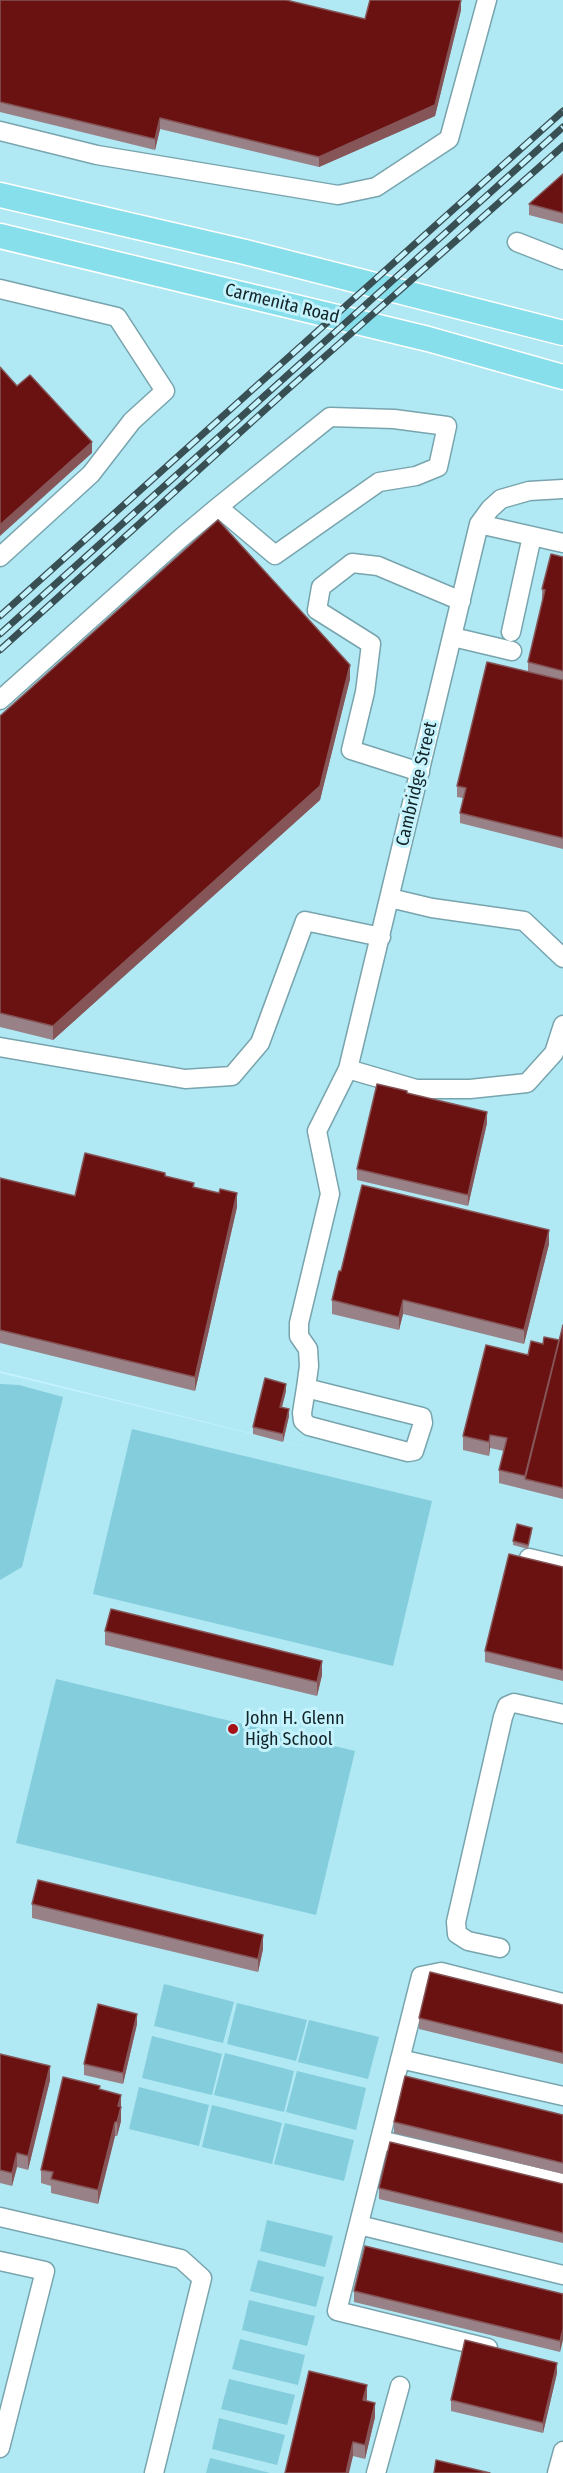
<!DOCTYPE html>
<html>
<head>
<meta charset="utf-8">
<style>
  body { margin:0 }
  canvas { display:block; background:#c5f3fd }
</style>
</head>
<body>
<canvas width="563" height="2473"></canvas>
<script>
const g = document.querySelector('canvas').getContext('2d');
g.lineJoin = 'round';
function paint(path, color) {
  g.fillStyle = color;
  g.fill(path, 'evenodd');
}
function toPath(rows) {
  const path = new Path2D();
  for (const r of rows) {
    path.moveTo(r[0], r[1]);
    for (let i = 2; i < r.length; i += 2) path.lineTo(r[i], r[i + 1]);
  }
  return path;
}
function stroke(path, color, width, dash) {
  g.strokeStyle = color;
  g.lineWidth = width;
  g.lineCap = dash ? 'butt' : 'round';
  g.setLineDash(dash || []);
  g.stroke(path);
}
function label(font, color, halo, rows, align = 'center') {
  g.font = font + ' "Fira Sans Condensed",sans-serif';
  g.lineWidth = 6;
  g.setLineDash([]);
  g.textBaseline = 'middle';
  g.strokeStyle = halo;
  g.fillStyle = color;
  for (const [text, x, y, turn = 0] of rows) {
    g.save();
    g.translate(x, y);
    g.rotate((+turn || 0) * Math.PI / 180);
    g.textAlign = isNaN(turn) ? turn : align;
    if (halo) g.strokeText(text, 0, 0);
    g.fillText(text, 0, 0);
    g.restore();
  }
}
paint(toPath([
  [0,0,563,0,563,2473,0,2473,0,1373,348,1457,0,1371]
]), '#b0e8f4');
paint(toPath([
  [0,1384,19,1385,63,1397,22,1567,0,1580],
  [132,1429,432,1501,393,1666,93,1594],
  [56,1679,355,1751,316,1915,16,1843],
  [164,1984,234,2002,223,2043,154,2026],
  [237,2003,307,2020,296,2061,227,2044],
  [309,2020,379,2037,368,2079,298,2062],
  [152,2036,222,2054,212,2095,142,2078],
  [225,2053,294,2071,284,2112,214,2095],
  [297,2071,366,2088,356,2130,286,2112],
  [139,2087,209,2105,199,2146,129,2129],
  [212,2105,282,2123,272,2164,202,2147],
  [285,2123,354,2140,344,2181,274,2164],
  [267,2220,333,2236,325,2267,260,2251],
  [258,2260,324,2277,316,2307,250,2291],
  [249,2300,315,2316,307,2346,242,2330],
  [240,2339,305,2355,298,2385,232,2369],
  [229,2379,295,2395,287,2425,221,2409],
  [219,2418,285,2435,277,2465,212,2449],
  [210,2458,270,2473,206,2473]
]), '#84cddc');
const minor = toPath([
  [0,131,97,155,338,195,376,187,449,139,487,0],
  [517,242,563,260],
  [0,289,117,317,165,391,132,421,91,474,0,557],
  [479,524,563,543],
  [511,632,532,536],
  [453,637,512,651],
  [0,700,181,538,218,507,330,417,394,419,447,426,438,467,416,476,379,482,275,555,218,507],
  [420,772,351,750,365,692,371,644,317,610,321,587,352,563,378,566,461,601],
  [390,898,432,908,524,921,563,958],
  [0,1047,185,1079,232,1076,260,1043,305,921,381,937],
  [348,1069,416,1089,470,1089,527,1083,554,1053,563,1025],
  [306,1388,422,1417,423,1423,414,1451,408,1452,309,1426,303,1421,302,1413,306,1388,309,1366,308,1349,299,1336,299,1323,330,1194,317,1131,348,1069,479,524,490,509,501,499,529,491,563,489],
  [529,1558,563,1566],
  [500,1948,468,1941,457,1934,456,1922,503,1717,507,1706,514,1703,563,1714],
  [400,2059,563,2096],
  [380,2140,563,2183],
  [0,2217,181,2259,202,2278,154,2473],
  [359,2225,563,2275],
  [0,2261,45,2271,0,2448],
  [488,2348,337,2311,421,1976,441,1972,563,2003],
  [376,2473,400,2386],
  [557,2473,563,2451]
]);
const major = toPath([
  [0,195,245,252,563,333],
  [0,236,428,339,563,377]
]);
stroke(minor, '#78a4ad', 21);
stroke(major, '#fff', 27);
stroke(minor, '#fff', 18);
stroke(major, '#88dfec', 24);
const rail = toPath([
  [0,616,563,111],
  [0,634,563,127],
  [0,650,287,390,563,146]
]);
stroke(rail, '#384f54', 7);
stroke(rail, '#c5f3fd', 4.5, [14]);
paint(toPath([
  [0,0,365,19,461,10,435,116,319,167,160,129,155,150,0,112],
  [563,174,563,224,529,215,529,204],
  [563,557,563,849,460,823,460,813,463,798,457,797,457,786,528,671,528,662,543,600,542,600,542,589],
  [350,679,320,800,53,1040,0,1027,0,716],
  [487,1123,468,1206,357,1180,357,1169],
  [165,1176,194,1187,237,1207,195,1391,0,1343,0,1178,75,1196],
  [549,1244,524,1344,403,1314,399,1330,332,1314,332,1300,341,1271],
  [563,1325,563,1499,499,1483,499,1470,504,1451,490,1448,489,1456,463,1450,463,1436,528,1355,543,1344,559,1340],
  [286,1391,282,1407,289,1416,283,1442,253,1434,253,1427],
  [532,1532,528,1549,513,1545,513,1541],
  [563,1567,563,1681,485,1662,485,1651],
  [105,1631,322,1675,317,1696,105,1645],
  [32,1904,263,1949,258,1972,32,1918],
  [563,2005,563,2064,419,2029,419,2018],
  [137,2024,123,2084,84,2075,84,2064],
  [0,2054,50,2080,28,2170,17,2167,12,2186,0,2183],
  [100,2090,121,2095,121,2121,117,2136,115,2136,98,2204,51,2193,51,2186,41,2183,41,2170],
  [563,2115,563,2174,394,2133,394,2122],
  [563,2184,563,2243,379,2199,379,2188],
  [354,2291,563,2294,560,2352,354,2302],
  [557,2373,543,2433,451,2411,451,2400],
  [367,2398,366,2401,375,2417,365,2459,353,2456,285,2473]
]), '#988287');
paint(toPath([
  [461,0,461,10,435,116,319,167,319,157],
  [160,118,160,129,155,150,155,139],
  [92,442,92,453,0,536,0,525],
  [350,665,350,679,320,800,53,1040,53,1026],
  [487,1112,487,1123,468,1206,468,1195],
  [237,1193,237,1207,195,1391,195,1377],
  [549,1230,549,1244,524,1344,524,1330],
  [403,1300,403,1314,399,1330,399,1317],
  [286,1384,286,1391,280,1414,280,1407],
  [289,1409,289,1416,283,1442,283,1434],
  [490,1435,490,1448,489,1456,489,1442],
  [322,1661,322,1675,317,1696,317,1682],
  [263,1935,263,1949,258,1972,258,1959],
  [137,2014,137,2024,123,2084,123,2073],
  [50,2066,50,2080,28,2170,28,2156],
  [121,2095,121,2121,117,2136,118,2106],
  [115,2122,115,2136,98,2204,98,2190],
  [17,2153,17,2167,12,2186,12,2173],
  [563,2329,563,2340,560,2352,560,2341],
  [557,2363,557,2373,543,2433,543,2423],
  [367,2385,367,2398,363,2414,363,2400],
  [375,2403,375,2417,365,2459,365,2445],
  [353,2442,353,2456,349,2473,346,2473]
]), '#855558');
const building = toPath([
  [0,0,286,0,365,19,370,0,461,0,435,105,319,157,160,118,155,139,0,102,0,0],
  [563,174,563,213,529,204,563,174],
  [0,367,17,386,30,375,92,442,0,525,0,367],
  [218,520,350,665,320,786,53,1026,0,1013,0,716,218,520],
  [551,554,563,557,563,671,528,662,545,590,542,589,551,554],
  [487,662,563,680,563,838,460,813,466,788,457,786,487,662],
  [377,1084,407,1091,407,1093,487,1112,468,1195,357,1169,377,1084],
  [85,1153,165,1173,165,1176,194,1183,193,1187,219,1193,220,1189,237,1193,195,1377,0,1330,0,1178,75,1196,85,1153],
  [362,1185,549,1230,524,1330,403,1300,399,1317,332,1300,339,1271,341,1271,362,1185],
  [563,1325,563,1488,525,1479,563,1325],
  [544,1337,559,1340,525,1476,499,1470,507,1438,490,1435,489,1442,463,1436,486,1345,528,1355,531,1341,543,1344,544,1337],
  [265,1378,286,1384,280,1407,289,1409,283,1434,253,1427,265,1378],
  [517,1524,532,1528,528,1545,513,1541,517,1524],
  [509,1554,563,1567,563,1670,485,1651,509,1554],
  [111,1609,322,1661,317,1682,105,1631,111,1609],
  [38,1880,263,1935,258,1959,32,1904,38,1880],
  [430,1972,563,2005,563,2053,419,2018,430,1972],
  [98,2004,137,2014,123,2073,84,2064,98,2004],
  [0,2054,50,2066,28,2156,17,2153,12,2173,0,2170,0,2054],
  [405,2076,563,2115,563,2163,394,2122,405,2076],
  [63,2077,100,2086,99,2089,121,2095,118,2106,121,2107,117,2122,115,2122,98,2190,51,2179,53,2172,41,2170,63,2077],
  [390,2142,563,2184,563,2233,379,2188,390,2142],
  [365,2246,563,2294,563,2329,560,2341,354,2291,365,2246],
  [465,2340,557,2363,543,2423,451,2400,465,2340],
  [309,2371,367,2385,363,2400,375,2403,365,2445,353,2442,346,2473,285,2473,309,2371],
  [436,2460,490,2473,434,2473,436,2460]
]);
paint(building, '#6a1111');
stroke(building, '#855558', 1.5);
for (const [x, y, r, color] of [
  [233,1729,6,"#a71118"]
]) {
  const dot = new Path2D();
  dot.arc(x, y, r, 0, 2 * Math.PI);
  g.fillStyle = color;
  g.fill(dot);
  stroke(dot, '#c5f3fd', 2);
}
label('18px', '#122427', '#c5f3fd', [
  ["Carmenita Road",282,304,14],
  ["Cambridge Street",417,784,-77]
]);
label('18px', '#122427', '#c5f3fd', [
  ["John H. Glenn",245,1719],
  ["High School",245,1740]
], 'left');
</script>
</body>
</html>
